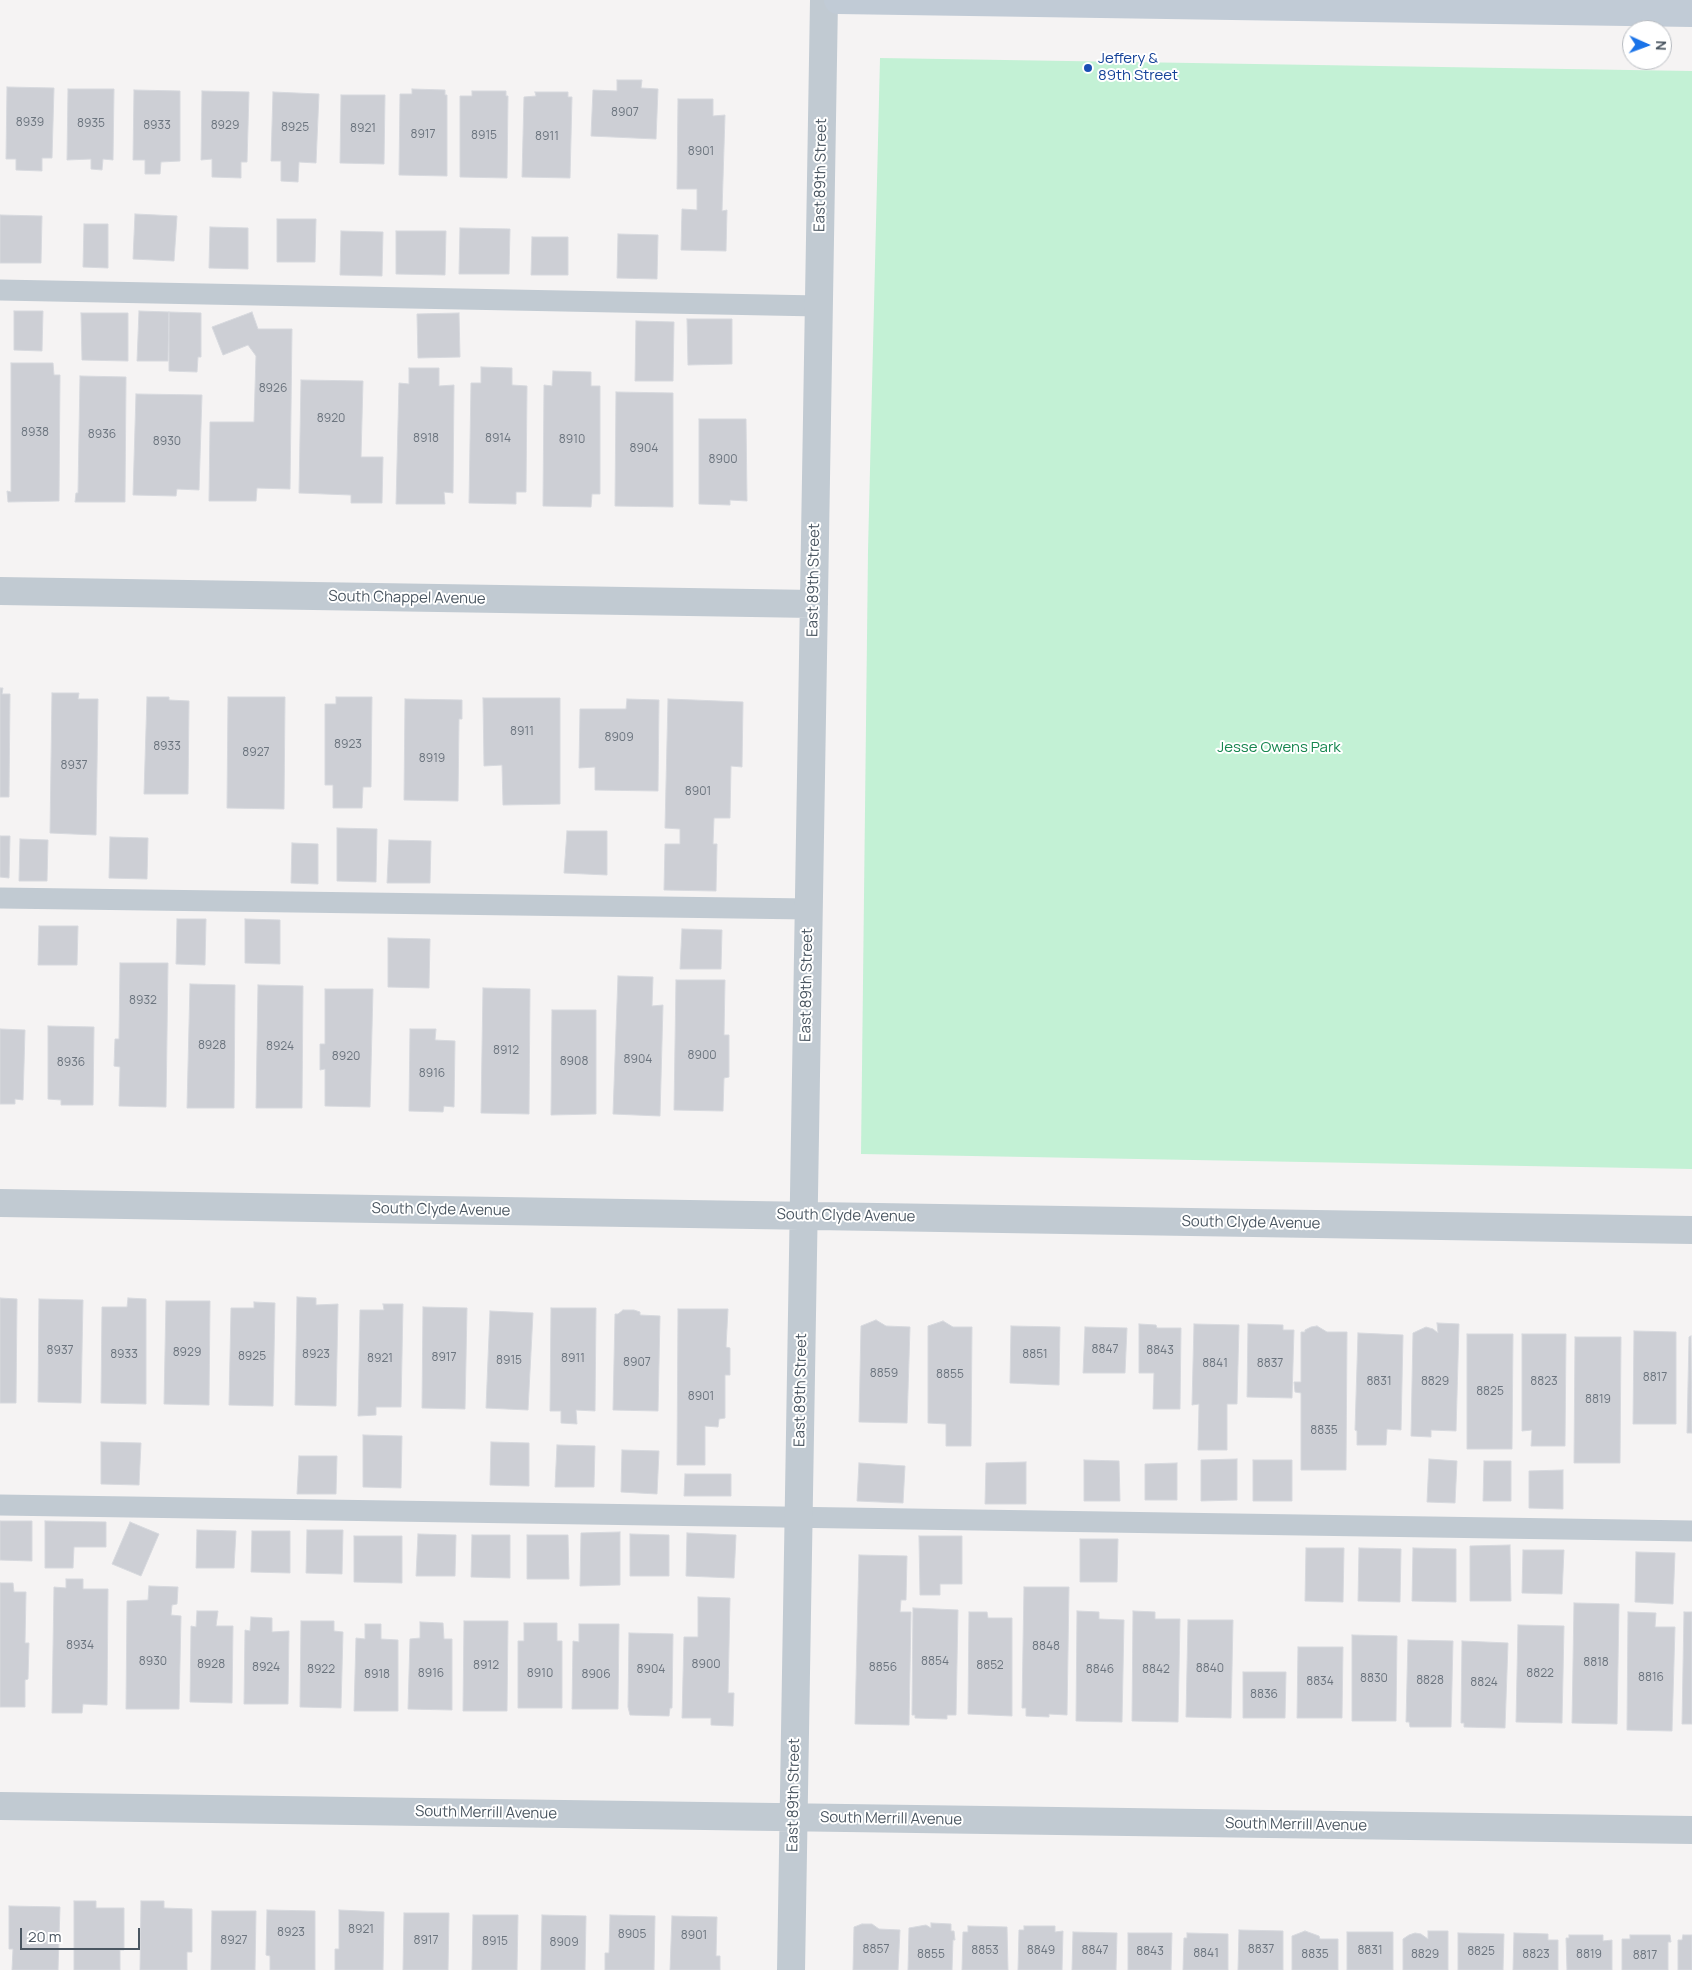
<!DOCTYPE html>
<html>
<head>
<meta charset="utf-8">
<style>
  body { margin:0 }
  #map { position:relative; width:1692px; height:1970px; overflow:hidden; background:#f5f3f3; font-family:Manrope,sans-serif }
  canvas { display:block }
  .north { position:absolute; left:1622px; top:20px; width:50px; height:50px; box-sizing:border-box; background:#fff; border:1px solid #b7bbc0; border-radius:50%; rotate:92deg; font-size:14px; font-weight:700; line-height:20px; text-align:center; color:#4a5661 }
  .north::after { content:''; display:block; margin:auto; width:18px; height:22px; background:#1a73e8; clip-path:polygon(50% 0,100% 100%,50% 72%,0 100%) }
  .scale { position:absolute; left:20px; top:1928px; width:120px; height:22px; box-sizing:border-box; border:2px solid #4a5661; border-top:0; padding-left:6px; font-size:15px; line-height:18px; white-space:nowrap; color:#4a5661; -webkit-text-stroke:4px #fff; paint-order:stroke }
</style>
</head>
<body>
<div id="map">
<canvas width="1692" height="1970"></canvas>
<div class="north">N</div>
<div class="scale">20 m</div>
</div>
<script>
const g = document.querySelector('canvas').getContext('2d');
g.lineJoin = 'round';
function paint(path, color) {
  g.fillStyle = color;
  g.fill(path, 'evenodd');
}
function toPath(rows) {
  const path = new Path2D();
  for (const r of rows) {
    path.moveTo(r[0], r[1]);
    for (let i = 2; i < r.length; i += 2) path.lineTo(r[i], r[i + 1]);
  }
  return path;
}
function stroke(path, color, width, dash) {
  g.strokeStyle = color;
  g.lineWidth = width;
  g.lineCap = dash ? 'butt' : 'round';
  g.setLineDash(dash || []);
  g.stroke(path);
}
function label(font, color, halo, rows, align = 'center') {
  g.font = font + ' Manrope,sans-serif';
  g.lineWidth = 4;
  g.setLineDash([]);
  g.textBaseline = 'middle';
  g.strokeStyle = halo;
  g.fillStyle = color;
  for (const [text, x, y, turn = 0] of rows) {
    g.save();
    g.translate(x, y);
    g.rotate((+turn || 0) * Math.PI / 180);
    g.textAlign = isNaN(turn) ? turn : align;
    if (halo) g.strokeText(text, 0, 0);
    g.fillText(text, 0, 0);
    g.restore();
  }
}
paint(toPath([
  [880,58,1692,71,1692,1169,861,1154,868,551]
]), '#c3f1d5');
const building = toPath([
  [617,80,642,80,641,88,658,89,656,139,591,136,593,90,617,91,617,80],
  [7,87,54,88,52,158,42,158,42,171,16,170,16,159,6,159,7,87],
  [68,89,114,89,113,160,103,159,102,170,91,169,91,159,67,160,68,89],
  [412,89,445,90,445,95,447,95,447,176,399,175,400,94,412,94,412,89],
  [134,90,180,91,180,161,161,162,160,174,145,174,145,160,133,160,134,90],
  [202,91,249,92,247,162,241,162,241,178,212,177,212,159,201,160,202,91],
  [472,91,506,91,506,96,508,96,507,178,460,177,460,96,472,96,472,91],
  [273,92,319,94,316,163,299,162,298,182,281,181,281,161,271,161,273,92],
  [535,92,568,92,568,97,572,97,570,178,522,177,524,97,536,96,535,92],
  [341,95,385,95,384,164,340,163,341,95],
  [678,99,713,99,713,116,725,115,722,211,727,210,726,251,681,250,682,209,697,210,697,189,677,189,678,99],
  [135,214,177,216,174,261,133,259,135,214],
  [0,215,42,216,41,263,0,263,0,215],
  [277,219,316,219,315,262,277,262,277,219],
  [84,224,108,224,108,268,83,267,84,224],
  [210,227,248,228,248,269,209,268,210,227],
  [460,228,510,229,509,274,459,274,460,228],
  [341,231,383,232,382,276,340,275,341,231],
  [396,231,446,231,445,275,396,274,396,231],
  [618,234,658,235,657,279,617,278,618,234],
  [532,237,568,237,568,275,531,275,532,237],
  [14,311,43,311,42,351,14,350,14,311],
  [139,311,169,312,168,361,137,361,139,311],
  [169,312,201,313,201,357,198,357,197,372,169,371,169,312],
  [252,312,258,329,292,329,290,489,257,488,256,501,209,501,210,422,254,422,256,356,248,345,223,355,212,327,252,312],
  [81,313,128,313,128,361,82,360,81,313],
  [459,313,460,357,418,358,417,314,459,313],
  [687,319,732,319,732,364,688,365,687,319],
  [636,321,674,322,673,381,635,381,636,321],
  [11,363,53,363,54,375,60,375,59,501,8,502,7,491,11,492,11,363],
  [481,367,512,368,512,385,527,386,526,492,516,492,516,504,469,503,471,383,481,383,481,367],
  [409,368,439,368,439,386,454,385,453,493,444,492,445,504,396,504,399,383,409,384,409,368],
  [553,371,591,372,591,386,600,386,600,494,592,494,591,507,543,506,544,385,552,386,553,371],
  [80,376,126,377,125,502,75,502,76,493,78,493,80,376],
  [301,380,363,381,361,457,383,457,382,503,351,503,351,495,299,493,301,380],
  [616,392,673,393,673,507,615,506,616,392],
  [136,394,202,395,199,490,177,489,176,496,133,495,136,394],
  [699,419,746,419,747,501,730,500,730,505,699,504,699,419],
  [0,688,3,688,2,694,10,694,9,797,0,797,0,688],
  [52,693,79,693,78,699,98,699,96,835,50,833,52,693],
  [147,697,169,697,169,700,189,701,188,794,144,794,147,697],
  [228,697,285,697,284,809,227,808,228,697],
  [336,697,372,697,371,787,363,787,362,808,333,808,333,785,325,785,325,704,336,704,336,697],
  [483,698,560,698,560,804,503,805,502,765,484,766,483,698],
  [405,699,462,700,462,719,459,719,458,801,404,800,405,699],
  [627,699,659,700,658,791,595,790,595,767,579,768,580,709,626,709,627,699],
  [668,699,743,702,742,767,731,766,730,818,714,818,713,844,717,844,716,891,664,890,665,844,680,844,680,829,665,828,668,699],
  [337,828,377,829,376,882,337,881,337,828],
  [567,831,607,831,607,875,564,873,567,831],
  [0,836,10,836,9,878,0,877,0,836],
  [110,837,148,838,147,879,109,878,110,837],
  [20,839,48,840,47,881,19,881,20,839],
  [389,840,431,841,430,883,387,883,389,840],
  [292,843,318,844,318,884,291,883,292,843],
  [177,919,206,919,205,965,176,964,177,919],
  [245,919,280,920,280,964,245,963,245,919],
  [39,926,78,926,77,965,38,965,39,926],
  [682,929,722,930,721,969,680,969,682,929],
  [388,938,430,939,429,988,388,987,388,938],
  [120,963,168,963,166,1107,119,1106,120,1067,114,1066,115,1039,119,1039,120,963],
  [618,976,653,977,652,1006,663,1005,660,1116,613,1114,618,976],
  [676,980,725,980,724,1035,729,1035,729,1077,724,1078,723,1111,674,1110,676,980],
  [190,984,235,985,234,1108,187,1108,190,984],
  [258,985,303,986,302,1108,256,1108,258,985],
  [483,988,530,989,529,1114,481,1113,483,988],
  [325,989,373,989,370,1107,325,1106,325,1069,320,1070,320,1044,325,1044,325,989],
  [552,1010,596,1010,596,1114,551,1115,552,1010],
  [48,1026,94,1027,93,1105,61,1105,61,1100,48,1099,48,1026],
  [0,1029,25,1030,23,1100,15,1099,15,1104,0,1104,0,1029],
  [410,1029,436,1029,435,1040,455,1041,454,1107,444,1106,443,1112,409,1111,410,1029],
  [297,1297,316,1298,316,1305,338,1304,336,1406,295,1405,297,1297],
  [0,1298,17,1299,16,1403,0,1403,0,1298],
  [128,1298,146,1299,146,1404,101,1403,102,1307,127,1307,128,1298],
  [39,1299,83,1300,81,1403,38,1402,39,1299],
  [166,1301,210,1301,209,1405,164,1404,166,1301],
  [254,1302,275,1303,273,1406,229,1405,231,1308,254,1308,254,1302],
  [383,1304,403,1304,401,1407,376,1407,376,1415,358,1416,360,1310,384,1310,383,1304],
  [423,1307,467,1308,465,1409,422,1408,423,1307],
  [551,1308,596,1308,595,1411,576,1410,577,1424,561,1423,561,1411,550,1411,551,1308],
  [678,1309,728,1309,726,1347,730,1348,730,1375,725,1375,725,1418,719,1419,718,1427,705,1426,705,1465,677,1465,678,1309],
  [623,1310,634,1310,640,1312,640,1315,660,1316,658,1411,613,1410,615,1314,618,1314,623,1310],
  [490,1311,533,1313,528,1410,486,1408,490,1311],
  [876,1320,886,1326,910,1327,907,1423,859,1422,861,1326,876,1320],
  [943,1321,953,1327,972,1327,971,1446,946,1446,946,1424,928,1423,928,1326,943,1321],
  [1437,1323,1459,1324,1456,1431,1431,1430,1431,1437,1411,1436,1413,1333,1426,1327,1433,1329,1438,1333,1437,1323],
  [1139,1324,1156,1325,1157,1328,1181,1328,1180,1409,1153,1409,1154,1373,1139,1373,1139,1324],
  [1194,1324,1239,1325,1237,1404,1227,1404,1227,1450,1198,1450,1199,1404,1192,1405,1194,1324],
  [1248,1324,1283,1325,1283,1330,1294,1330,1292,1398,1247,1397,1248,1324],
  [1011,1326,1060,1327,1059,1385,1010,1383,1011,1326],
  [1317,1326,1327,1332,1347,1332,1346,1470,1301,1470,1301,1393,1295,1392,1294,1382,1301,1382,1301,1332,1305,1332,1305,1330,1311,1327,1317,1326],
  [1085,1327,1127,1328,1125,1373,1083,1373,1085,1327],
  [1634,1331,1676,1332,1676,1424,1633,1424,1634,1331],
  [1358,1333,1403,1335,1401,1430,1387,1429,1386,1445,1357,1445,1357,1431,1355,1430,1358,1333],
  [1467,1334,1513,1334,1512,1449,1467,1449,1467,1334],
  [1522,1334,1566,1334,1565,1446,1531,1446,1532,1430,1522,1431,1522,1334],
  [1691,1336,1692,1433,1687,1433,1689,1337,1691,1336],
  [1575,1337,1621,1337,1620,1463,1574,1463,1575,1337],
  [363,1435,402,1436,401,1488,363,1487,363,1435],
  [101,1442,141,1443,139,1485,101,1484,101,1442],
  [491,1442,529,1443,529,1486,490,1485,491,1442],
  [557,1445,595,1446,594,1487,555,1487,557,1445],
  [622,1450,659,1451,657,1494,621,1492,622,1450],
  [299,1456,337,1456,336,1494,297,1494,299,1456],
  [1237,1459,1237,1500,1201,1501,1201,1460,1237,1459],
  [1429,1459,1457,1461,1455,1503,1427,1502,1429,1459],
  [1084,1460,1119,1461,1120,1501,1084,1501,1084,1460],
  [1253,1460,1292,1460,1292,1501,1253,1501,1253,1460],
  [1484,1461,1511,1461,1511,1501,1483,1501,1484,1461],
  [1026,1462,1026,1504,985,1504,986,1463,1026,1462],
  [859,1463,905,1466,903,1503,857,1501,859,1463],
  [1177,1463,1177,1500,1145,1500,1145,1464,1177,1463],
  [1563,1470,1563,1509,1529,1508,1529,1471,1563,1470],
  [685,1474,731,1474,731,1496,684,1496,685,1474],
  [0,1521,32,1521,32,1561,0,1560,0,1521],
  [45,1521,106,1522,106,1547,74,1547,73,1568,45,1568,45,1521],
  [130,1522,159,1534,141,1576,112,1564,130,1522],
  [197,1530,236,1531,234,1568,196,1568,197,1530],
  [307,1530,343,1530,342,1574,306,1573,307,1530],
  [252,1531,290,1531,290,1573,251,1572,252,1531],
  [620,1532,620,1585,580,1586,581,1533,620,1532],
  [687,1533,736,1535,734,1578,686,1576,687,1533],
  [418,1534,456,1535,455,1576,416,1576,418,1534],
  [630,1534,669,1535,669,1576,630,1576,630,1534],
  [472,1535,510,1535,510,1578,471,1577,472,1535],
  [527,1535,568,1535,569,1579,527,1579,527,1535],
  [354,1536,402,1536,402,1583,354,1582,354,1536],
  [919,1536,962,1536,962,1584,940,1584,940,1595,920,1595,919,1536],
  [1080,1539,1118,1539,1117,1582,1080,1582,1080,1539],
  [1510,1545,1511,1601,1470,1601,1470,1546,1510,1545],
  [1306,1548,1344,1548,1343,1602,1305,1601,1306,1548],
  [1359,1548,1401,1549,1400,1602,1358,1601,1359,1548],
  [1413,1548,1456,1549,1456,1602,1412,1601,1413,1548],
  [1523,1550,1564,1550,1562,1594,1522,1593,1523,1550],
  [1636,1552,1675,1553,1673,1604,1635,1602,1636,1552],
  [859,1555,907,1556,906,1600,901,1600,900,1612,911,1612,909,1725,855,1724,859,1555],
  [66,1579,83,1579,83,1589,108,1589,107,1705,83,1704,82,1713,52,1713,54,1587,66,1588,66,1579],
  [0,1583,13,1583,14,1592,26,1592,25,1643,29,1643,28,1679,25,1680,25,1707,0,1707,0,1583],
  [149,1586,178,1587,177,1604,172,1605,171,1615,181,1616,179,1709,126,1709,127,1601,148,1600,149,1586],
  [1024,1587,1069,1587,1067,1715,1049,1714,1049,1717,1026,1716,1026,1708,1022,1708,1024,1587],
  [698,1597,730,1598,728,1693,734,1693,733,1726,711,1725,711,1718,682,1718,684,1637,698,1637,698,1597],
  [1574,1603,1619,1604,1617,1724,1572,1723,1574,1603],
  [913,1608,958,1610,956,1715,947,1715,947,1719,915,1718,915,1715,912,1715,913,1608],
  [197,1611,218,1611,216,1626,233,1626,232,1703,190,1702,191,1626,196,1627,197,1611],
  [1077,1611,1099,1612,1099,1619,1124,1620,1122,1722,1076,1721,1077,1611],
  [1133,1611,1155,1612,1155,1619,1180,1619,1178,1722,1132,1721,1133,1611],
  [969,1612,987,1612,988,1618,1012,1618,1012,1716,968,1714,969,1612],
  [1628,1612,1656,1613,1655,1627,1675,1627,1672,1731,1627,1730,1628,1612],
  [1684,1612,1692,1612,1692,1724,1682,1724,1684,1612],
  [251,1617,272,1618,272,1632,289,1631,288,1704,244,1704,245,1630,250,1631,251,1617],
  [1188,1620,1233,1620,1231,1718,1186,1717,1188,1620],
  [301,1621,334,1621,334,1631,343,1632,341,1708,300,1707,301,1621],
  [464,1621,508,1621,507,1711,463,1711,464,1621],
  [420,1622,443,1623,444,1639,452,1639,452,1710,408,1709,410,1639,420,1638,420,1622],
  [524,1623,557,1623,557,1641,562,1641,562,1708,518,1708,518,1641,524,1641,524,1623],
  [365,1624,381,1624,381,1639,398,1640,398,1711,354,1711,356,1638,365,1639,365,1624],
  [579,1624,619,1624,618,1709,572,1709,573,1641,579,1642,579,1624],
  [1518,1625,1564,1626,1562,1723,1516,1722,1518,1625],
  [629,1633,673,1634,672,1708,670,1708,669,1716,630,1715,628,1707,629,1633],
  [1352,1635,1397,1636,1396,1721,1352,1721,1352,1635],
  [1408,1640,1453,1641,1451,1727,1410,1727,1409,1722,1406,1722,1408,1640],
  [1462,1641,1508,1643,1505,1728,1464,1727,1464,1723,1461,1723,1462,1641],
  [1298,1647,1343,1647,1342,1718,1297,1718,1298,1647],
  [1243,1672,1286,1672,1285,1718,1243,1718,1243,1672],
  [74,1901,96,1901,96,1908,124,1908,124,1950,120,1950,120,1970,74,1970,74,1901],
  [141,1901,164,1901,164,1908,192,1909,192,1952,187,1952,187,1970,140,1970,141,1901],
  [9,1906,60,1907,58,1970,12,1970,13,1949,9,1949,9,1906],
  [267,1910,315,1911,315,1970,270,1970,270,1956,266,1955,267,1910],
  [339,1910,384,1912,383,1970,335,1970,335,1949,339,1949,339,1910],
  [212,1911,256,1911,255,1970,211,1970,212,1911],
  [404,1913,449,1913,448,1970,403,1970,404,1913],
  [473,1915,518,1915,517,1970,472,1970,473,1915],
  [542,1915,586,1916,585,1970,541,1970,542,1915],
  [610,1915,655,1916,654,1970,605,1970,605,1953,609,1953,610,1915],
  [672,1916,717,1917,716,1956,720,1956,720,1970,670,1970,672,1916],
  [931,1923,951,1924,951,1931,954,1931,955,1940,953,1940,952,1970,908,1970,909,1928,926,1925,931,1928,931,1923],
  [862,1924,872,1924,879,1929,900,1930,898,1970,853,1970,854,1927,862,1924],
  [968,1926,1007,1927,1008,1970,962,1970,963,1932,968,1932,968,1926],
  [1024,1926,1055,1926,1055,1932,1063,1931,1062,1970,1018,1970,1019,1930,1024,1930,1024,1926],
  [1239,1930,1283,1931,1283,1970,1238,1970,1239,1930],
  [1305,1931,1319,1936,1320,1939,1338,1939,1338,1970,1292,1970,1292,1936,1305,1931],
  [1428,1931,1448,1931,1448,1970,1403,1970,1403,1939,1409,1935,1415,1933,1421,1934,1428,1939,1428,1931],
  [1073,1932,1117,1933,1116,1970,1072,1970,1073,1932],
  [1347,1932,1393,1932,1393,1970,1347,1970,1347,1932],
  [1128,1933,1172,1933,1171,1970,1128,1970,1128,1933],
  [1187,1933,1228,1934,1228,1970,1183,1970,1184,1938,1187,1938,1187,1933],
  [1458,1933,1504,1934,1503,1970,1458,1970,1458,1933],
  [1514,1933,1548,1934,1548,1940,1558,1940,1558,1970,1513,1970,1514,1933],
  [1569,1935,1603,1935,1603,1941,1612,1940,1612,1970,1567,1970,1566,1938,1569,1938,1569,1935],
  [1630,1935,1670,1935,1671,1942,1668,1942,1668,1970,1622,1970,1622,1939,1630,1939,1630,1935],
  [1683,1935,1692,1935,1692,1970,1678,1970,1678,1940,1682,1940,1683,1935]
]);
paint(building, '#cdcfd5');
stroke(building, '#d7d9de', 1);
stroke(toPath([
  [0,290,819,306],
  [0,898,809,909],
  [0,1505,1692,1531]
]), '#c1cad2', 21);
stroke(toPath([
  [0,591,814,604],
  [0,1203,1692,1230],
  [0,1806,1692,1830],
  [791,1970,824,0]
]), '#c1cad2', 28);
stroke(toPath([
  [838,0,1692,13]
]), '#c1cbd6', 28);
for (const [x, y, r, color] of [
  [1088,68,5,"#1a4fb4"]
]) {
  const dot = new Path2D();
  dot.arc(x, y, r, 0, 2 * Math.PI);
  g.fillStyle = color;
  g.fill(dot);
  stroke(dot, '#fff', 2);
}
label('12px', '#6b747e', null, [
  ["8907",625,113],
  ["8939",30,123],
  ["8935",91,124],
  ["8933",157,126],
  ["8929",225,126],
  ["8925",295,128],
  ["8921",363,129],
  ["8917",423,135],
  ["8915",484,136],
  ["8911",547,137],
  ["8901",701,152],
  ["8926",273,389],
  ["8920",331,419],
  ["8938",35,433],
  ["8936",102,435],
  ["8918",426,439],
  ["8914",498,439],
  ["8910",572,440],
  ["8930",167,442],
  ["8904",644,449],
  ["8900",723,460],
  ["8911",522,732],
  ["8909",619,738],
  ["8923",348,745],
  ["8933",167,747],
  ["8927",256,753],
  ["8919",432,759],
  ["8937",74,766],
  ["8901",698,792],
  ["8932",143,1001],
  ["8928",212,1046],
  ["8924",280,1047],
  ["8912",506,1051],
  ["8900",702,1056],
  ["8920",346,1057],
  ["8904",638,1060],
  ["8908",574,1062],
  ["8936",71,1063],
  ["8916",432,1074],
  ["8847",1105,1350],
  ["8937",60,1351],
  ["8843",1160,1351],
  ["8929",187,1353],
  ["8933",124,1355],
  ["8923",316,1355],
  ["8851",1035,1355],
  ["8925",252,1357],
  ["8917",444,1358],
  ["8921",380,1359],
  ["8911",573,1359],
  ["8915",509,1361],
  ["8907",637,1363],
  ["8841",1215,1364],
  ["8837",1270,1364],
  ["8859",884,1374],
  ["8855",950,1375],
  ["8817",1655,1378],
  ["8831",1379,1382],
  ["8829",1435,1382],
  ["8823",1544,1382],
  ["8825",1490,1392],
  ["8901",701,1397],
  ["8819",1598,1400],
  ["8835",1324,1431],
  ["8934",80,1646],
  ["8848",1046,1647],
  ["8930",153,1662],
  ["8854",935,1662],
  ["8818",1596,1663],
  ["8928",211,1665],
  ["8900",706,1665],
  ["8912",486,1666],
  ["8852",990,1666],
  ["8924",266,1668],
  ["8856",883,1668],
  ["8840",1210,1669],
  ["8922",321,1670],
  ["8904",651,1670],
  ["8846",1100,1670],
  ["8842",1156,1670],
  ["8916",431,1674],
  ["8910",540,1674],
  ["8822",1540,1674],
  ["8918",377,1675],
  ["8906",596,1675],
  ["8816",1651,1678],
  ["8830",1374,1679],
  ["8828",1430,1681],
  ["8834",1320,1682],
  ["8824",1484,1683],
  ["8836",1264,1695],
  ["8921",361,1930],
  ["8923",291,1933],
  ["8905",632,1935],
  ["8901",694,1936],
  ["8927",234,1941],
  ["8917",426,1941],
  ["8915",495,1942],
  ["8909",564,1943],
  ["8857",876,1950],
  ["8837",1261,1950],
  ["8853",985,1951],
  ["8849",1041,1951],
  ["8847",1095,1951],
  ["8831",1370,1951],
  ["8843",1150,1952],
  ["8825",1481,1952],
  ["8841",1206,1954],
  ["8855",931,1955],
  ["8835",1315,1955],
  ["8829",1425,1955],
  ["8823",1536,1955],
  ["8819",1589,1955],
  ["8817",1645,1956]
]);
label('15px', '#164399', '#fff', [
  ["Jeffery &",1098,59],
  ["89th Street",1098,76]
], 'left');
label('15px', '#4a5661', '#fff', [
  ["East 89th Street",821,175,-89],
  ["East 89th Street",814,580,-89],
  ["South Chappel Avenue",407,598,1],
  ["East 89th Street",807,985,-89],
  ["South Clyde Avenue",441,1210,1],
  ["South Clyde Avenue",846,1216,1],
  ["South Clyde Avenue",1251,1223,1],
  ["East 89th Street",801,1390,-89],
  ["East 89th Street",794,1795,-89],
  ["South Merrill Avenue",486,1813,1],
  ["South Merrill Avenue",891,1819,1],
  ["South Merrill Avenue",1296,1825,1]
]);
label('15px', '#17864f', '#fff', [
  ["Jesse Owens Park",1279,748]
]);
</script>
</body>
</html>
